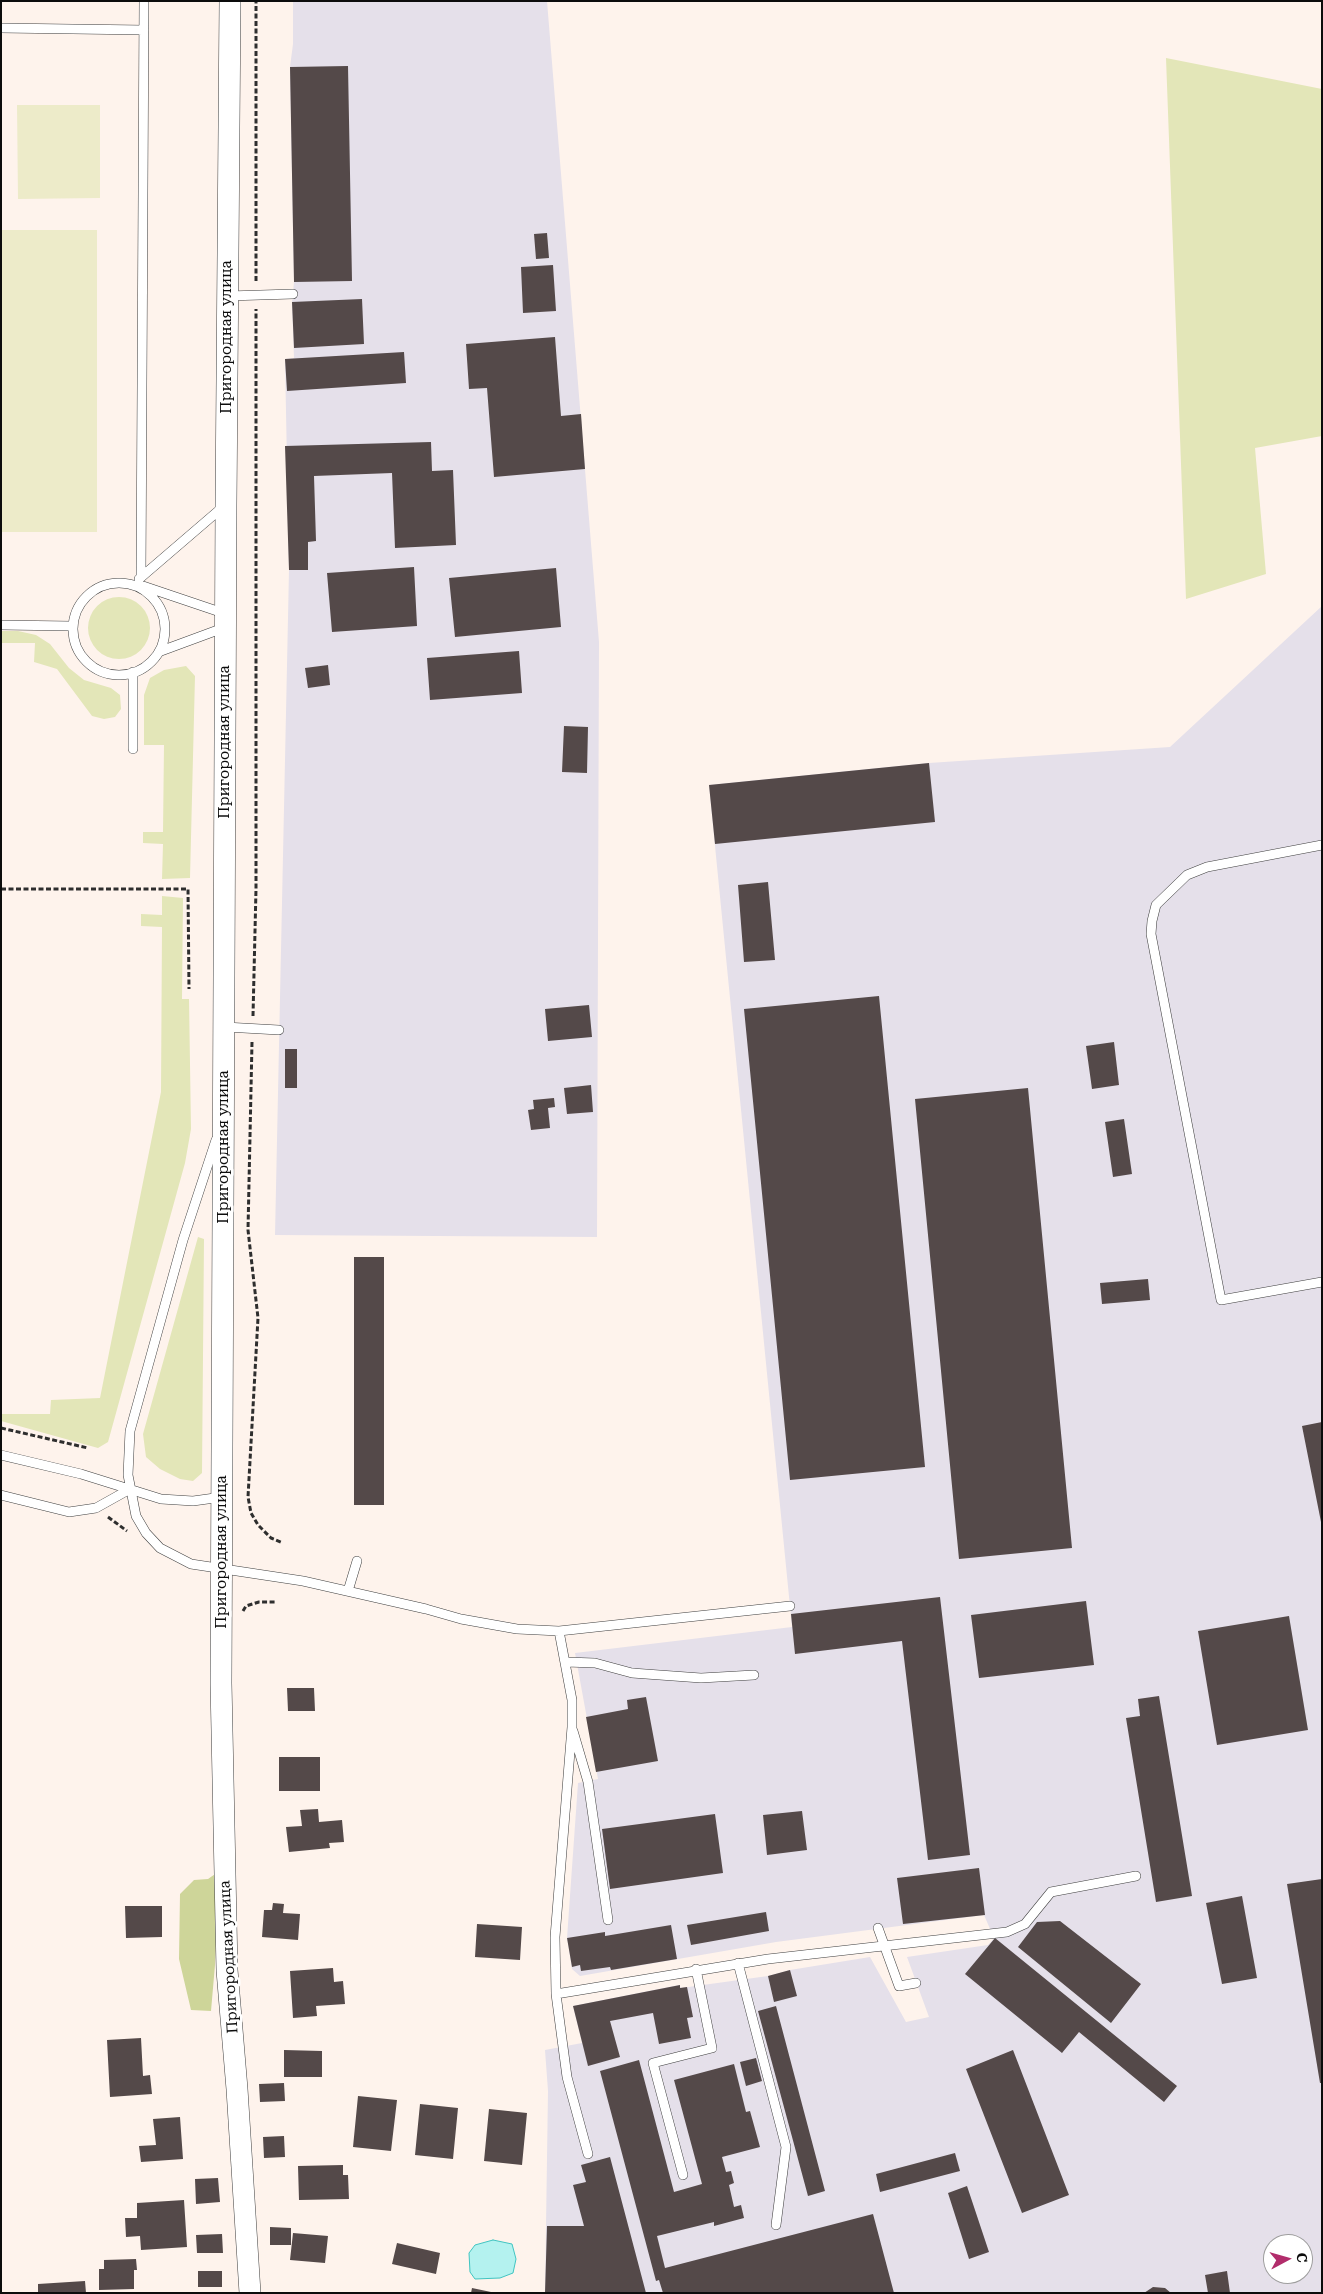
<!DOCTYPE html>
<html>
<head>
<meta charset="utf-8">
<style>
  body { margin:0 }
  #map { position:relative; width:1323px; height:2294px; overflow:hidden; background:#fef3ec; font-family:"Roboto Serif",serif }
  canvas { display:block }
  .frame { position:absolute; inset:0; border:2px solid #0c0c0c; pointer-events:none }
  .north { position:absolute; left:1263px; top:2234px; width:50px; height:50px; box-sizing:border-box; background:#fff; border:1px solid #9e9e9e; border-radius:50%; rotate:84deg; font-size:14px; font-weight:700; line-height:20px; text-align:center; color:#0c0c0c }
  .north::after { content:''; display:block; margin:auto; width:18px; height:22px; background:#b22d6c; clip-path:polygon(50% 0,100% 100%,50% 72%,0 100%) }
</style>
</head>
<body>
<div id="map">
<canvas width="1323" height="2294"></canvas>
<div class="frame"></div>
<div class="north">С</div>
</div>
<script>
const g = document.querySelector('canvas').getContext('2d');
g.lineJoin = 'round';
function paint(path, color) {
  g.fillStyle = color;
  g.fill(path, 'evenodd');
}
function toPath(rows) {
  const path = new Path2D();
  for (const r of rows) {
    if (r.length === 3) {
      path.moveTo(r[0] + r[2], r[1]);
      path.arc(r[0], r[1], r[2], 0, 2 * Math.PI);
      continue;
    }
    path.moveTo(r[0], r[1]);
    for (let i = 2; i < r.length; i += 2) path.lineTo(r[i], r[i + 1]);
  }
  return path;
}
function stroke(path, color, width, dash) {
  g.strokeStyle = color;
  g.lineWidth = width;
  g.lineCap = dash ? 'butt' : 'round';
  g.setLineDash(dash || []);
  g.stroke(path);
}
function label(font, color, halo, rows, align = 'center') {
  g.font = font + ' "Roboto Serif",serif';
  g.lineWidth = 5;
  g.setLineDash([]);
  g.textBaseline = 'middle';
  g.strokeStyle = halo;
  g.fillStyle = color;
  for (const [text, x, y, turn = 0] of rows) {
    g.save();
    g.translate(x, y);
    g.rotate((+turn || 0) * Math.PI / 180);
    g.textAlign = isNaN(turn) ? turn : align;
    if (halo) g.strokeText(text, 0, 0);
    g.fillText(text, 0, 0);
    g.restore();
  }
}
paint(toPath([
  [293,1,547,1,599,642,597,1237,275,1235,289,570,285,359,294,358,292,302,294,282,290,67,293,44],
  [1322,606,1322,2293,545,2293,548,2091,545,2050,582,2043,573,2006,679,1985,681,1988,768,1976,790,1970,870,1957,906,2022,929,2017,907,1957,988,1945,994,1938,984,1915,776,1942,580,1976,572,1969,567,1938,578,1783,598,1779,575,1653,792,1627,709,785,929,763,1170,747],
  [1273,2244,1303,2244,1303,2274,1273,2274]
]), '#e5e0ea');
paint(toPath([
  [1166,58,1322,89,1322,436,1255,448,1266,574,1186,599],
  [119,628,31],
  [1,631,18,631,36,635,50,644,69,668,84,680,111,688,120,695,121,709,115,717,104,719,92,716,57,669,34,662,35,643,1,643],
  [186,666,195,676,190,878,162,879,163,844,143,843,143,832,163,832,164,745,144,745,144,695,150,678,164,670],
  [162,896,183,898,182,999,189,999,191,1129,185,1163,108,1442,98,1448,1,1421,1,1414,50,1414,51,1400,100,1398,161,1092,162,927,141,926,141,914,162,915],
  [198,1237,204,1239,202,1473,193,1481,180,1479,160,1469,146,1457,143,1434]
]), '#e3e6b8');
paint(toPath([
  [218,1872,215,1965,211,2011,191,2010,179,1959,180,1894,194,1880,208,1879]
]), '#ced599');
paint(toPath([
  [17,105,100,105,100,198,18,199],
  [1,230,97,230,97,532,1,532]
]), '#edebc9');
const water = toPath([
  [493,2240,512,2244,516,2259,513,2273,500,2278,475,2279,470,2272,469,2253,475,2245,493,2240]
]);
paint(water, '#b4f2ef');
stroke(water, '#40c4c1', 1);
paint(toPath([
  [348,66,352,281,294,282,290,67],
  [547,233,549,258,536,259,534,234],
  [553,265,556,311,523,313,521,267],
  [362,299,364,344,294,348,292,302],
  [555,337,561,416,581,414,585,469,494,477,487,388,469,389,466,344],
  [404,352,406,383,287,391,285,359],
  [431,442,432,471,453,470,456,545,395,548,392,473,314,476,316,541,308,542,308,570,289,570,285,446],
  [414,567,417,626,332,632,327,573],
  [556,568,561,627,455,637,449,578],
  [519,651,522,693,430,700,427,658],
  [328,665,330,685,308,688,305,668],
  [564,726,588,727,587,773,562,772],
  [929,763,935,822,715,844,709,785],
  [768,882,775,960,744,962,738,885],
  [879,996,925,1467,790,1480,744,1009],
  [589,1005,592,1037,548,1041,545,1009],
  [1114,1042,1119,1085,1092,1089,1086,1046],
  [285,1049,297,1049,297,1088,285,1088],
  [591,1085,593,1112,567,1114,564,1088],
  [1028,1088,1072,1548,959,1559,915,1099],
  [554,1098,555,1107,548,1108,550,1128,531,1130,528,1110,534,1109,533,1100],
  [1124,1119,1132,1174,1113,1177,1105,1122],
  [354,1257,384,1257,384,1505,354,1505],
  [1148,1279,1150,1300,1102,1304,1100,1283],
  [1322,1422,1322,1522,1321,1522,1302,1426],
  [940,1597,970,1855,928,1860,902,1641,795,1654,791,1614],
  [1086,1601,1094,1665,979,1678,971,1615],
  [1289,1616,1308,1730,1217,1745,1198,1631],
  [287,1688,314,1688,315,1711,288,1711],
  [1159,1696,1192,1896,1156,1902,1126,1718,1140,1716,1138,1699],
  [646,1697,658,1761,596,1772,586,1717,628,1709,627,1700],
  [279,1757,320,1757,320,1791,279,1791],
  [318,1809,319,1822,342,1820,344,1842,329,1843,330,1848,289,1852,286,1827,302,1826,300,1810],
  [802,1811,807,1850,767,1855,763,1815],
  [715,1814,723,1873,610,1889,602,1829],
  [979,1868,985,1915,903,1924,897,1878],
  [1322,1879,1322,2083,1320,2083,1287,1884],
  [1242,1896,1257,1978,1222,1984,1206,1903],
  [273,1903,284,1904,283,1913,300,1914,298,1940,262,1937,264,1910,272,1910],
  [125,1906,162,1906,162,1937,126,1938],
  [766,1912,769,1931,691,1945,687,1925],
  [1060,1921,1141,1984,1111,2023,1018,1947,1037,1922],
  [477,1924,522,1927,520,1960,475,1957],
  [671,1925,677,1959,611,1970,610,1967,581,1971,580,1965,572,1967,567,1938,605,1932,605,1936],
  [995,1938,1177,2086,1164,2102,1079,2032,1062,2053,965,1974],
  [333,1968,334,1982,343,1981,345,2004,316,2006,317,2016,293,2018,290,1971],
  [790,1970,797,1996,774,2002,768,1976],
  [680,1985,680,1988,687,1987,693,2017,687,2018,691,2038,659,2044,653,2013,610,2021,620,2057,588,2066,573,2006],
  [776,2006,825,2191,808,2196,758,2011],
  [141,2038,143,2076,150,2075,152,2094,110,2097,107,2040],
  [284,2050,322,2051,322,2077,284,2077],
  [1013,2050,1069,2195,1022,2213,966,2069],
  [756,2058,762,2081,746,2086,740,2062],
  [639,2060,674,2192,702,2184,674,2080,734,2064,746,2112,750,2111,760,2147,722,2157,726,2172,731,2171,734,2183,729,2185,734,2207,741,2205,744,2218,714,2226,714,2222,657,2236,665,2268,873,2214,894,2293,663,2293,659,2280,656,2281,600,2071],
  [284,2083,285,2101,260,2102,259,2084],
  [358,2096,397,2100,391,2151,353,2147],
  [420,2104,458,2108,453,2159,415,2155],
  [489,2109,527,2113,522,2165,484,2161],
  [180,2117,183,2159,141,2162,139,2146,156,2145,153,2119],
  [284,2136,285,2157,264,2158,263,2137],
  [955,2153,960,2171,880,2192,876,2174],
  [610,2157,646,2293,545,2293,547,2226,584,2226,573,2185,586,2182,581,2165],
  [343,2165,343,2175,348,2175,349,2199,299,2200,298,2166],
  [218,2178,220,2202,196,2204,195,2179],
  [967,2186,989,2252,969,2259,948,2193],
  [184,2200,187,2247,141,2250,140,2236,126,2237,125,2218,137,2218,137,2203],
  [270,2227,291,2228,291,2245,270,2245],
  [293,2233,328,2236,325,2263,290,2260],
  [222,2234,223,2253,197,2253,196,2235],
  [397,2243,440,2253,436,2274,392,2264],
  [136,2259,137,2270,134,2270,134,2289,99,2290,99,2269,104,2269,104,2260],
  [198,2271,222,2271,222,2287,198,2287],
  [1227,2271,1230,2293,1208,2293,1205,2275],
  [85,2281,86,2293,38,2293,38,2284],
  [1153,2287,1165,2288,1171,2293,1144,2293],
  [472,2288,491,2292,491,2293,471,2293]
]), '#544949');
const service = toPath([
  [1,28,144,30],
  [228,296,293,294],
  [141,576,144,1],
  [139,579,224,506],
  [119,629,46],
  [143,586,226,614],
  [1,625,71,626],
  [161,651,226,627],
  [133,749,133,672],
  [1322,845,1207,867,1187,875,1156,905,1152,921,1151,934,1221,1300,1322,1282],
  [225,1027,279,1030],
  [216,1140,183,1240,130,1431,128,1475,136,1516,146,1533,160,1548,191,1564,303,1581,426,1609,461,1619,517,1629,559,1631,790,1606],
  [1,1455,81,1474,161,1499,193,1501,222,1497],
  [1,1495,69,1512,96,1508,130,1489],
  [348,1591,357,1561],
  [559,1631,572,1700,572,1727,555,1937,556,1994,567,2077,588,2154],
  [566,1662,595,1663,632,1673,701,1678,754,1675],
  [573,1731,588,1782,608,1920],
  [878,1928,899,1986,916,1983],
  [738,1963,786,2147,776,2225],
  [556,1994,768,1959,1007,1932,1025,1924,1051,1892,1136,1876],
  [683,2175,653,2063,712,2048,696,1969]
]);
const tertiary = toPath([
  [230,1,226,505,221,1683,227,1970,237,2089,250,2293]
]);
stroke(service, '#3f3f3f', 10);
stroke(tertiary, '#3f3f3f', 22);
stroke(toPath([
  [256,281,256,1],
  [1,889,188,889,189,989],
  [253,1016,256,889,256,309],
  [252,1042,248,1230,258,1318,248,1497,251,1513,258,1525,271,1538,283,1543],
  [1,1428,88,1448],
  [108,1517,127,1531],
  [243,1611,246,1606,259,1602,275,1602]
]), '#2e2e2e', 3, [5, 2.5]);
stroke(service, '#fff', 9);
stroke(tertiary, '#fff', 21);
label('15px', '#0c0c0c', '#fff', [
  ["Пригородная улица",227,337,-90],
  ["Пригородная улица",225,742,-90],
  ["Пригородная улица",224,1147,-90],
  ["Пригородная улица",222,1552,-90],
  ["Пригородная улица",229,1957,-93]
]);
</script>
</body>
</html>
